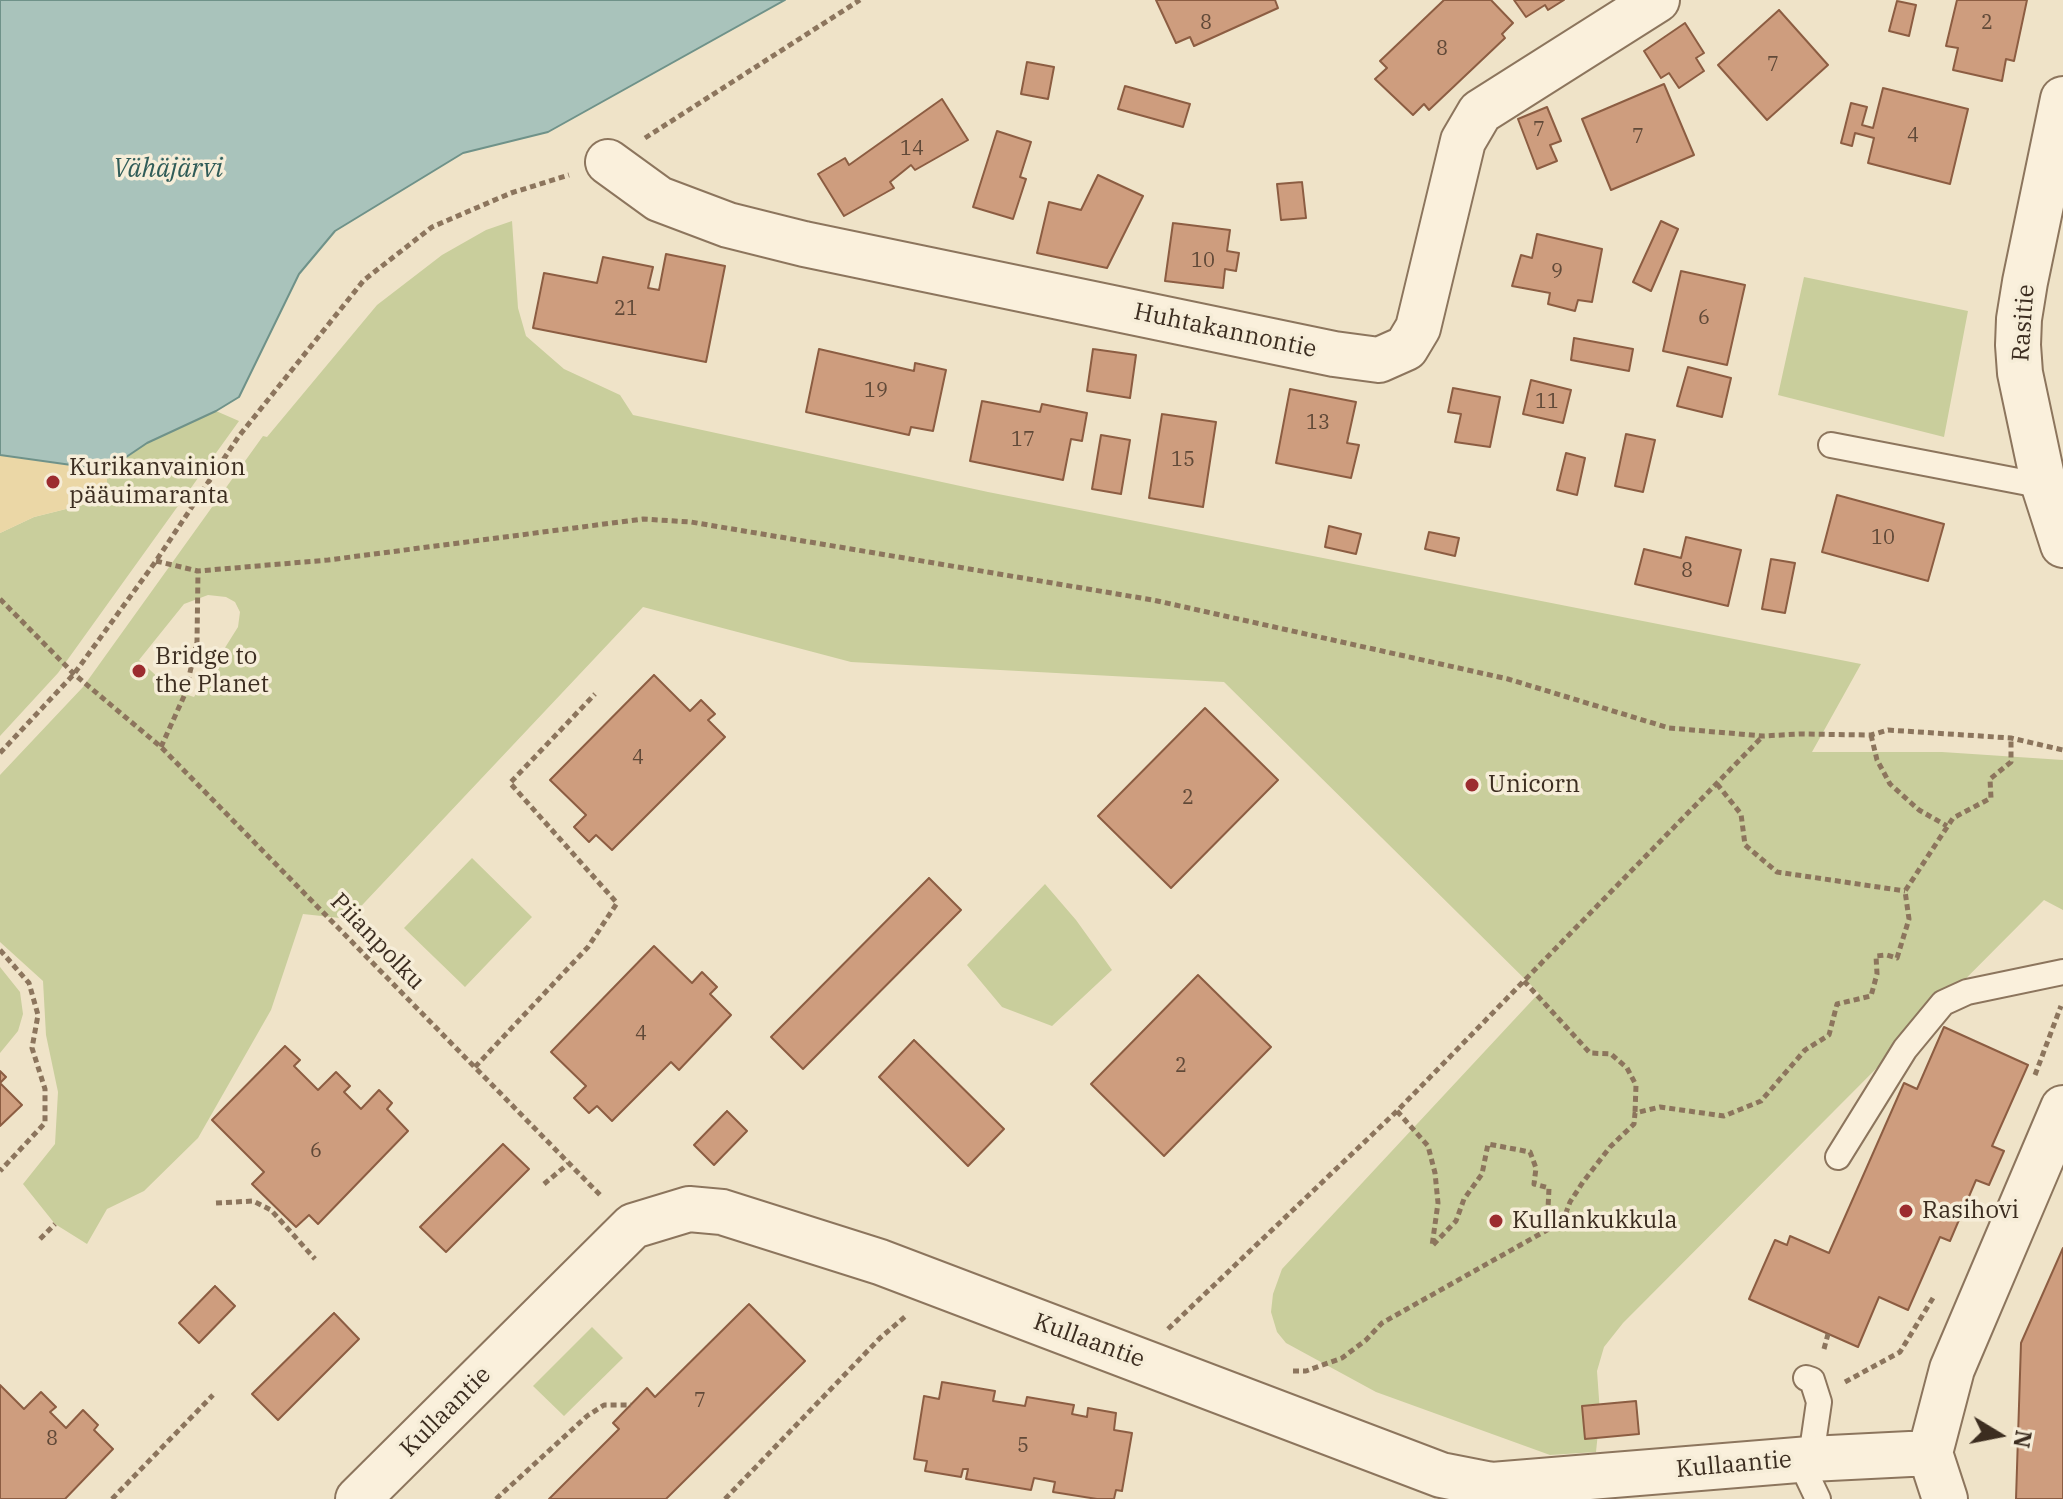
<!DOCTYPE html>
<html>
<head>
<meta charset="utf-8">
<style>
  body { margin:0 }
  #map { position:relative; width:2063px; height:1499px; overflow:hidden; background:#efe3c8; font-family:"IBM Plex Serif",serif }
  canvas { display:block }
  .north { position:absolute; left:1959px; top:1395px; width:80px; height:80px; -webkit-text-stroke:6px #f6edd8; paint-order:stroke; rotate:100deg; font-size:22px; font-weight:700; line-height:32px; text-align:center; color:#3c2d20 }
  .north::after { content:''; display:block; margin:auto; width:28px; height:36px; background:#3c2d20; clip-path:polygon(50% 0,100% 100%,50% 72%,0 100%) }
</style>
</head>
<body>
<div id="map">
<canvas width="2063" height="1499"></canvas>
<div class="north">N</div>
</div>
<script>
const g = document.querySelector('canvas').getContext('2d');
g.lineJoin = 'round';
function paint(path, color) {
  g.fillStyle = color;
  g.fill(path, 'evenodd');
}
function toPath(rows) {
  const path = new Path2D();
  for (const r of rows) {
    path.moveTo(r[0], r[1]);
    for (let i = 2; i < r.length; i += 2) path.lineTo(r[i], r[i + 1]);
  }
  return path;
}
function stroke(path, color, width, dash) {
  g.strokeStyle = color;
  g.lineWidth = width;
  g.lineCap = dash ? 'butt' : 'round';
  g.setLineDash(dash || []);
  g.stroke(path);
}
function label(font, color, halo, rows, align = 'center') {
  g.font = font + ' "IBM Plex Serif",serif';
  g.lineWidth = 7;
  g.setLineDash([]);
  g.textBaseline = 'middle';
  g.strokeStyle = halo;
  g.fillStyle = color;
  for (const [text, x, y, turn = 0] of rows) {
    g.save();
    g.translate(x, y);
    g.rotate((+turn || 0) * Math.PI / 180);
    g.textAlign = isNaN(turn) ? turn : align;
    if (halo) g.strokeText(text, 0, 0);
    g.fillText(text, 0, 0);
    g.restore();
  }
}
paint(toPath([
  [512,221,518,308,526,336,564,369,620,395,633,415,988,492,1861,664,1812,752,1942,752,2063,760,2063,910,2044,900,1623,1323,1604,1347,1597,1371,1600,1413,1596,1452,1550,1455,1376,1392,1286,1343,1277,1332,1271,1312,1273,1294,1282,1269,1539,993,1224,682,851,662,643,607,349,919,303,914,271,1010,198,1138,144,1191,107,1209,87,1244,55,1224,23,1184,55,1144,58,1092,46,1035,43,981,0,942,0,775,83,687,263,436,267,437,377,305,442,255,486,230],
  [208,595,226,597,235,602,240,612,238,627,194,697,172,690,139,660,184,604],
  [1804,277,1968,311,1944,437,1778,395],
  [216,411,239,421,58,673,0,736,0,533,34,517,90,503,106,494,107,471,147,443],
  [472,858,532,917,465,987,404,928],
  [1045,884,1076,920,1112,970,1052,1026,1002,1007,967,965],
  [0,967,20,992,23,1014,18,1031,0,1053],
  [592,1327,623,1358,564,1416,533,1386]
]), '#c9ce9c');
paint(toPath([
  [0,455,107,471,107,494,90,503,34,517,0,533]
]), '#ebd7a6');
const water = toPath([
  [0,0,785,0,548,132,463,153,335,231,299,274,239,397,216,411,147,443,107,470,0,455,0,0]
]);
paint(water, '#a9c3bb');
stroke(water, '#6f9289', 2);
const building = toPath([
  [1156,0,1275,0,1278,8,1194,46,1190,37,1176,43,1156,0],
  [1444,0,1491,0,1513,23,1502,34,1505,38,1429,110,1424,104,1413,115,1375,79,1387,68,1380,61,1444,0],
  [1514,0,1564,0,1548,10,1545,5,1526,17,1514,0],
  [1957,0,2027,0,2014,61,2006,59,2002,81,1953,70,1958,48,1946,46,1957,0],
  [1897,1,1916,5,1909,36,1889,31,1897,1],
  [1779,10,1828,65,1767,120,1718,65,1779,10],
  [1685,23,1704,53,1696,58,1704,71,1679,88,1669,73,1661,78,1644,51,1685,23],
  [1027,62,1054,67,1048,99,1021,94,1027,62],
  [1664,84,1694,155,1611,190,1582,119,1664,84],
  [1125,86,1190,104,1183,127,1118,109,1125,86],
  [1883,88,1968,109,1950,184,1868,163,1874,138,1855,133,1852,146,1841,143,1851,103,1867,107,1862,125,1873,128,1883,88],
  [942,99,968,140,915,170,911,165,890,182,894,188,844,216,818,174,845,158,849,165,942,99],
  [1547,107,1561,141,1550,145,1557,161,1537,169,1518,119,1547,107],
  [997,131,1031,142,1020,177,1026,179,1013,219,973,207,997,131],
  [1098,175,1143,196,1107,268,1037,253,1049,202,1081,210,1098,175],
  [1302,182,1306,218,1281,220,1277,184,1302,182],
  [1661,221,1678,229,1651,291,1633,282,1661,221],
  [1173,223,1230,230,1227,251,1239,253,1236,271,1225,269,1223,288,1165,281,1173,223],
  [1537,234,1602,249,1592,302,1578,300,1575,311,1548,304,1550,293,1512,286,1521,255,1532,258,1537,234],
  [666,254,725,266,706,362,533,328,544,273,597,283,603,257,653,267,648,288,659,290,666,254],
  [1681,271,1745,285,1727,365,1663,351,1681,271],
  [1574,338,1633,349,1629,371,1571,360,1574,338],
  [819,349,914,371,915,363,946,370,933,431,911,427,909,435,806,412,819,349],
  [1093,349,1136,355,1130,398,1087,391,1093,349],
  [1688,367,1731,378,1722,417,1677,406,1688,367],
  [1531,380,1571,390,1563,423,1523,414,1531,380],
  [1453,388,1500,397,1490,447,1455,442,1461,414,1448,412,1453,388],
  [1290,389,1356,402,1347,443,1359,445,1351,478,1276,463,1290,389],
  [982,401,1040,412,1042,404,1087,413,1082,441,1071,439,1063,480,970,461,982,401],
  [1162,414,1216,422,1203,507,1149,498,1162,414],
  [1626,434,1655,440,1643,492,1615,486,1626,434],
  [1101,435,1130,440,1121,494,1092,489,1101,435],
  [1566,453,1585,458,1577,495,1557,490,1566,453],
  [1837,495,1944,524,1928,581,1822,552,1837,495],
  [1329,526,1361,534,1356,554,1325,547,1329,526],
  [1429,532,1459,538,1455,556,1425,549,1429,532],
  [1686,537,1741,550,1728,606,1635,584,1644,549,1681,558,1686,537],
  [1771,559,1795,563,1785,613,1762,609,1771,559],
  [654,675,690,711,701,700,715,714,708,720,725,737,612,850,596,835,589,842,574,827,586,815,550,780,654,675],
  [1205,708,1278,780,1171,888,1098,816,1205,708],
  [929,878,961,910,803,1069,771,1037,929,878],
  [654,946,692,983,702,972,717,987,710,994,731,1015,679,1070,671,1062,612,1121,597,1106,589,1113,574,1098,586,1086,551,1052,654,946],
  [1198,975,1271,1047,1164,1156,1091,1084,1198,975],
  [1944,1027,2028,1065,1992,1146,2004,1151,1989,1185,1976,1180,1950,1241,1940,1237,1908,1310,1879,1297,1858,1347,1749,1299,1775,1240,1787,1245,1790,1236,1829,1253,1904,1083,1917,1089,1944,1027],
  [914,1040,1004,1129,968,1166,879,1077,914,1040],
  [285,1046,300,1060,294,1066,318,1090,336,1072,350,1086,344,1092,361,1109,379,1090,392,1103,387,1109,408,1131,318,1224,309,1215,296,1227,252,1184,264,1172,212,1120,285,1046],
  [0,1071,6,1077,0,1083,22,1105,0,1126,0,1071],
  [727,1111,747,1131,714,1165,694,1145,727,1111],
  [503,1144,529,1169,446,1252,420,1227,503,1144],
  [2063,1248,2063,1499,2016,1499,2021,1343,2063,1248],
  [215,1286,235,1306,199,1343,179,1323,215,1286],
  [749,1304,805,1361,666,1499,549,1499,619,1429,613,1423,647,1388,655,1397,749,1304],
  [334,1313,359,1339,278,1420,252,1394,334,1313],
  [942,1382,995,1391,993,1401,1025,1406,1027,1397,1074,1405,1072,1414,1087,1417,1088,1408,1116,1413,1114,1430,1132,1433,1122,1491,1116,1490,1114,1499,1097,1499,1053,1492,1055,1482,1034,1478,1031,1490,966,1479,968,1469,963,1469,961,1477,925,1471,927,1461,914,1459,924,1396,939,1399,942,1382],
  [0,1385,24,1409,41,1392,56,1407,50,1412,66,1428,83,1410,98,1425,94,1430,113,1449,65,1499,0,1499,0,1385],
  [1636,1401,1639,1434,1585,1439,1582,1406,1636,1401]
]);
paint(building, '#ce9d7e');
stroke(building, '#8c5d42', 2);
const lane = toPath([
  [1831,445,2044,486],
  [1838,1157,1905,1049,1943,1003,1967,992,2063,972],
  [1806,1378,1812,1380,1819,1402,1808,1478,1818,1499]
]);
const street = toPath([
  [2063,99,2025,282,2019,319,2018,345,2020,373,2044,486,2063,545],
  [608,162,659,199,728,225,804,244,1334,354,1379,360,1406,348,1418,328,1463,141,1480,112,1657,0],
  [358,1499,633,1226,689,1209,722,1212,880,1262,1441,1475,1492,1485,1810,1459,1930,1453],
  [1945,1499,1930,1453,1952,1369,2063,1108]
]);
stroke(lane, '#8c755d', 28);
stroke(street, '#8c755d', 48);
stroke(toPath([
  [645,138,860,0],
  [156,561,198,571,328,560,643,519,691,522,1153,600,1508,679,1669,728,1763,736,1800,734,1871,735,1888,730,2011,738,2063,750],
  [0,599,74,674,161,747,602,1197],
  [1871,735,1877,760,1890,784,1919,810,1947,826],
  [161,747,185,694,197,642,198,571],
  [0,753,74,674,156,561,239,436,364,280,432,227,511,193,569,175],
  [1717,784,1741,814,1745,845,1777,872,1905,891],
  [0,950,29,983,38,1015,32,1048,45,1089,45,1123,0,1171],
  [1524,981,1590,1053,1611,1054,1627,1068,1636,1085,1635,1113],
  [475,1067,588,947,617,903,510,783,595,694],
  [2035,1075,2061,1006],
  [1397,1111,1428,1146,1435,1173,1438,1203,1432,1246,1456,1221,1464,1199,1482,1174,1488,1144,1530,1152,1536,1168,1534,1184,1549,1188,1547,1229],
  [544,1184,568,1164],
  [216,1203,253,1201,271,1210,315,1259],
  [40,1239,55,1224],
  [1168,1329,1397,1111,1763,736],
  [1824,1349,1828,1334],
  [1293,1371,1306,1371,1342,1358,1366,1340,1382,1323,1563,1221,1570,1202,1583,1182,1610,1147,1634,1124,1635,1113,1660,1107,1724,1116,1761,1101,1805,1050,1829,1035,1837,1004,1871,996,1877,974,1876,956,1887,955,1897,958,1909,919,1905,891,1953,818,1991,798,1990,779,2011,762,2011,738],
  [1845,1382,1900,1352,1933,1298],
  [112,1499,213,1395],
  [496,1499,587,1416,604,1405,631,1405],
  [725,1499,880,1338,907,1315]
]), '#8c755d', 5, [6, 4]);
stroke(lane, '#faf0dc', 24);
stroke(street, '#faf0dc', 44);
for (const [x, y, r, color] of [
  [53,482,8,"#9c2c2f"],
  [139,671,8,"#9c2c2f"],
  [1472,785,8,"#9c2c2f"],
  [1906,1211,8,"#9c2c2f"],
  [1496,1221,8,"#9c2c2f"]
]) {
  const dot = new Path2D();
  dot.arc(x, y, r, 0, 2 * Math.PI);
  g.fillStyle = color;
  g.fill(dot);
  stroke(dot, '#f6edd8', 3);
}
label('20px', '#604938', null, [
  ["8",1206,23],
  ["2",1987,23],
  ["8",1442,49],
  ["7",1773,65],
  ["7",1539,130],
  ["4",1913,136],
  ["7",1638,137],
  ["14",912,149],
  ["10",1203,261],
  ["9",1557,272],
  ["21",626,309],
  ["6",1704,318],
  ["19",876,391],
  ["11",1547,402],
  ["13",1318,423],
  ["17",1023,440],
  ["15",1183,460],
  ["10",1883,538],
  ["8",1687,571],
  ["4",638,758],
  ["2",1188,798],
  ["4",641,1034],
  ["2",1181,1066],
  ["6",316,1151],
  ["7",700,1401],
  ["8",52,1439],
  ["5",1023,1446]
]);
label('24px', '#3c2d20', '#f6edd8', [
  ["Rasitie",2024,323,-86],
  ["Huhtakannontie",1225,331,12],
  ["Piianpolku",377,942,46],
  ["Kullaantie",1089,1341,20],
  ["Kullaantie",446,1412,-45],
  ["Kullaantie",1734,1465,-5]
]);
label('24px', '#3c2d20', '#f6edd8', [
  ["Kurikanvainion",69,468],
  ["pääuimaranta",69,496],
  ["Bridge to",155,657],
  ["the Planet",155,685],
  ["Unicorn",1488,785],
  ["Rasihovi",1922,1211],
  ["Kullankukkula",1512,1221]
], 'left');
label('italic 26px', '#305c58', '#f6edd8', [
  ["Vähäjärvi",168,169]
]);
</script>
</body>
</html>
